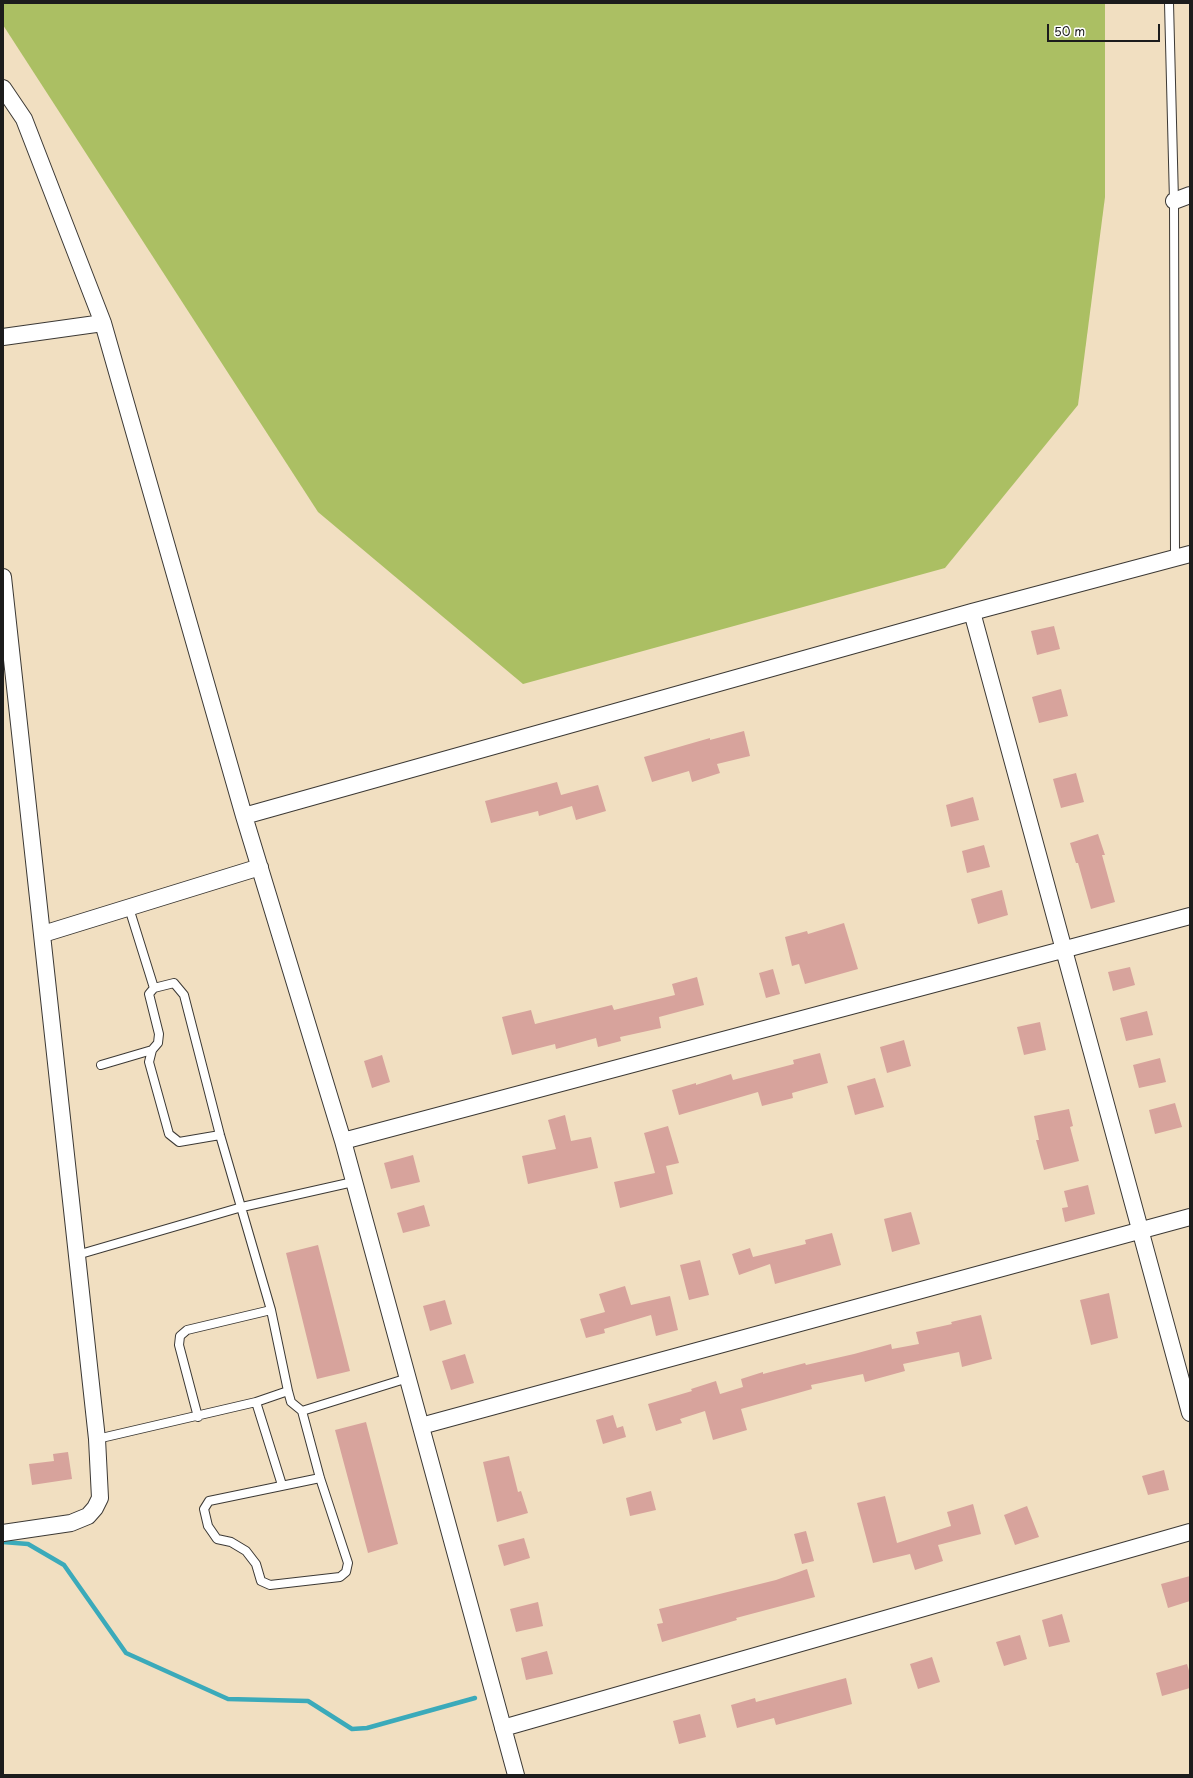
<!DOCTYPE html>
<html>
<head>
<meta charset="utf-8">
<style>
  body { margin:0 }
  #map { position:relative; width:1193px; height:1778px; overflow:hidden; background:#f1dfc1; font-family:"Playpen Sans",sans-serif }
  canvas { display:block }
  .frame { position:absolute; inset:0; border:4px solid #1c1c1c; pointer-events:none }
  .scale { position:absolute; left:1047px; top:24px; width:113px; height:18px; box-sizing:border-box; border:2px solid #1c1c1c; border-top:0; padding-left:5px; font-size:12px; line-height:14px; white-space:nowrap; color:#1c1c1c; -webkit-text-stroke:3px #fff; paint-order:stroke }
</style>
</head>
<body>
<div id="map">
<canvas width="1193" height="1778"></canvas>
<div class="frame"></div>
<div class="scale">50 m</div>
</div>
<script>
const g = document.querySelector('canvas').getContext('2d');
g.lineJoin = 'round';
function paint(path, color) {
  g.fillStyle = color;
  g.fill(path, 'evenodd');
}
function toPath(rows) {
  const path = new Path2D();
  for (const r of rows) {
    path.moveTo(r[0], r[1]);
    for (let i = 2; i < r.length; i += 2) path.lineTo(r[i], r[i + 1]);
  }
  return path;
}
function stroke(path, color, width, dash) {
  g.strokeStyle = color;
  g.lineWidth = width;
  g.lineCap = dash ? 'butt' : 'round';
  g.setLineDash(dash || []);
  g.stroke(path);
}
paint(toPath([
  [3,3,1105,3,1105,197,1078,405,945,568,523,684,318,512,3,25]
]), '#abbf63');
stroke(toPath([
  [3,1542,28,1544,64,1565,126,1653,228,1699,308,1701,352,1729,367,1728,475,1698]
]), '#3baaba', 4.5);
paint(toPath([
  [1054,626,1060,649,1037,655,1031,631],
  [1061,689,1068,716,1039,723,1032,697],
  [744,731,750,756,717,764,720,773,692,782,689,771,652,782,644,757,710,738,710,740],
  [1076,773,1084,802,1061,808,1053,779],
  [557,782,561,795,598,785,606,811,576,820,572,806,539,816,538,811,491,823,485,801],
  [973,797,979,820,951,827,946,805],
  [1098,834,1105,855,1102,855,1115,902,1091,909,1078,863,1076,863,1070,843],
  [984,845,990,867,967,873,962,851],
  [1002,890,1008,915,978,924,971,899],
  [844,923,858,969,805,984,799,964,792,966,785,937,807,931,808,934],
  [1130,967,1135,985,1113,991,1108,972],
  [773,969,780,994,766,998,759,973],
  [697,977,704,1005,659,1017,661,1028,620,1037,621,1041,598,1047,596,1038,556,1049,555,1044,512,1055,502,1017,531,1010,535,1024,612,1005,614,1010,675,995,672,984],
  [1147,1011,1153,1035,1126,1041,1120,1018],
  [1040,1022,1046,1050,1024,1055,1017,1027],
  [904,1040,911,1066,887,1073,880,1047],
  [820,1053,828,1083,792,1093,793,1098,762,1106,758,1092,679,1115,672,1090,696,1083,696,1085,731,1074,733,1080,794,1064,793,1060],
  [382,1055,390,1082,372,1088,364,1061],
  [1160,1058,1166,1082,1139,1088,1133,1065],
  [875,1078,884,1107,855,1115,847,1086],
  [1175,1103,1182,1127,1155,1134,1149,1110],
  [1069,1109,1073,1126,1070,1127,1079,1161,1044,1170,1036,1140,1039,1140,1034,1116],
  [565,1115,571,1141,591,1137,598,1168,528,1184,522,1156,556,1149,548,1120],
  [668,1126,679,1163,666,1166,673,1194,620,1208,614,1182,655,1173,644,1133],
  [413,1155,420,1182,391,1189,384,1163],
  [1088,1185,1095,1214,1065,1222,1062,1208,1068,1207,1064,1191],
  [424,1205,430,1226,403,1233,397,1213],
  [911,1212,920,1244,892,1252,884,1219],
  [832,1233,841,1265,775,1284,770,1264,739,1275,732,1254,750,1248,753,1257,806,1244,805,1240],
  [318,1245,350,1371,317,1379,286,1253],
  [700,1260,709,1295,689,1300,680,1265],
  [625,1286,631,1305,670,1296,678,1330,656,1336,651,1315,604,1329,605,1333,586,1338,580,1319,605,1312,599,1294],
  [1109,1293,1118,1338,1091,1345,1080,1300],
  [445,1300,452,1324,430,1331,423,1306],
  [981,1315,992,1359,962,1367,959,1352,903,1364,905,1371,865,1382,863,1374,811,1385,812,1389,741,1409,747,1430,713,1440,705,1411,680,1419,682,1423,656,1431,648,1404,692,1391,691,1389,716,1381,720,1394,743,1387,741,1379,763,1372,763,1374,805,1363,806,1365,854,1354,891,1344,892,1349,919,1344,916,1332,952,1324,951,1322],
  [465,1354,474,1383,451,1390,442,1361],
  [613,1415,617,1428,623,1426,626,1437,603,1444,596,1420],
  [366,1422,398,1544,368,1553,335,1430],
  [68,1452,72,1479,32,1485,29,1464,54,1461,53,1454],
  [509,1456,518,1492,521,1491,528,1513,497,1522,483,1462],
  [1164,1470,1169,1490,1148,1495,1142,1476],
  [651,1491,656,1510,630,1516,626,1498],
  [885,1496,897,1543,951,1526,947,1512,973,1504,981,1534,938,1545,943,1561,915,1570,910,1554,873,1563,857,1503],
  [1027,1506,1039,1537,1015,1545,1004,1515],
  [806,1531,814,1561,802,1564,794,1534],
  [524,1538,530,1558,504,1566,498,1545],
  [807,1569,815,1597,736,1618,737,1620,662,1642,657,1624,663,1623,659,1609,776,1580],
  [1190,1576,1190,1601,1168,1608,1161,1584],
  [538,1602,543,1626,516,1632,510,1609],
  [1062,1614,1070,1642,1049,1647,1042,1620],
  [1020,1635,1027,1659,1004,1666,996,1642],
  [547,1651,553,1674,526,1680,521,1658],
  [932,1657,940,1682,918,1689,910,1664],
  [1187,1664,1190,1674,1190,1688,1162,1696,1156,1673],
  [846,1678,852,1704,776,1725,774,1718,737,1728,731,1705,755,1698,756,1702],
  [700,1714,706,1737,679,1744,673,1721]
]), '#d7a39c');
const service = toPath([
  [1169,3,1174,201,1175,558],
  [129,908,154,988,174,983,184,995,220,1135,271,1310,288,1391,291,1402,302,1411],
  [154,988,149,994,159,1034,158,1043,152,1050,149,1062,169,1134,179,1142,220,1135],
  [101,1065,152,1050],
  [77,1255,242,1207,353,1182],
  [256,1402,288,1391],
  [198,1417,179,1345,180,1336,187,1330,271,1310],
  [97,1439,256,1402,282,1485],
  [320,1478,209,1501,204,1509,208,1526,217,1539,231,1542,246,1551,256,1564,261,1581,270,1585,340,1577,346,1572,348,1563,320,1478,302,1411,408,1378]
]);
const minor = toPath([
  [3,88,24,119,103,323,244,816,343,1141,516,1775],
  [1174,201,1190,195],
  [3,337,103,323],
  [3,577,97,1439,100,1498,95,1508,88,1516,71,1523,3,1533],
  [972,612,1190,1413],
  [244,816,972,612,1190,554],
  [43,934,260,867],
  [343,1141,1190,916],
  [421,1426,1190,1217],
  [503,1728,1190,1532]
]);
stroke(service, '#3c3935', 10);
stroke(minor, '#3c3935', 18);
stroke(service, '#fff', 8);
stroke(minor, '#fff', 16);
</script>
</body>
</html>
